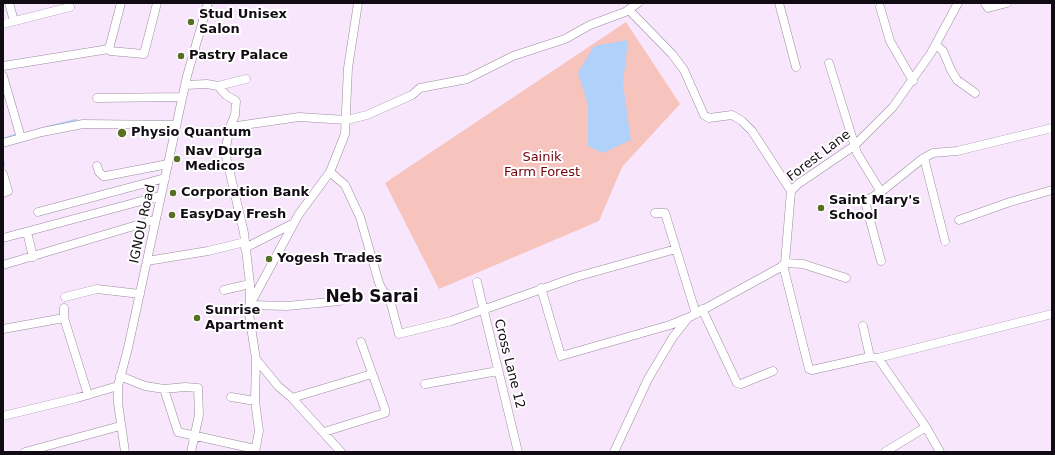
<!DOCTYPE html>
<html>
<head>
<meta charset="utf-8">
<style>
  body { margin:0 }
  #map { position:relative; width:1055px; height:455px; overflow:hidden; background:#f8e7fc; font-family:"DejaVu Sans",sans-serif }
  canvas { display:block }
  .frame { position:absolute; inset:0; border:4px solid #110c13; pointer-events:none }
</style>
</head>
<body>
<div id="map">
<canvas width="1055" height="455"></canvas>
<div class="frame"></div>
</div>
<script>
const g = document.querySelector('canvas').getContext('2d');
g.lineJoin = 'round';
function paint(path, color) {
  g.fillStyle = color;
  g.fill(path, 'evenodd');
}
function toPath(rows) {
  const path = new Path2D();
  for (const r of rows) {
    path.moveTo(r[0], r[1]);
    for (let i = 2; i < r.length; i += 2) path.lineTo(r[i], r[i + 1]);
  }
  return path;
}
function stroke(path, color, width, dash) {
  g.strokeStyle = color;
  g.lineWidth = width;
  g.lineCap = dash ? 'butt' : 'round';
  g.setLineDash(dash || []);
  g.stroke(path);
}
function label(font, color, halo, rows, align = 'center') {
  g.font = font + ' "DejaVu Sans",sans-serif';
  g.lineWidth = 4;
  g.setLineDash([]);
  g.textBaseline = 'middle';
  g.strokeStyle = halo;
  g.fillStyle = color;
  for (const [text, x, y, turn = 0] of rows) {
    g.save();
    g.translate(x, y);
    g.rotate((+turn || 0) * Math.PI / 180);
    g.textAlign = isNaN(turn) ? turn : align;
    if (halo) g.strokeText(text, 0, 0);
    g.fillText(text, 0, 0);
    g.restore();
  }
}
paint(toPath([
  [626,22,680,104,622,167,599,221,439,289,385,183]
]), '#f7c3bd');
paint(toPath([
  [628,40,623,84,631,140,603,153,588,146,588,104,578,73,594,46]
]), '#b0d2fa');
stroke(toPath([
  [43,128,76,120],
  [3,139,15,135],
  [3,159,4,165]
]), '#b0d2fa', 2);
const minor = toPath([
  [9,3,14,21],
  [779,3,796,67],
  [985,3,988,8,1007,3],
  [880,7,890,41,913,81],
  [629,10,672,54,684,70,704,115,709,118,732,115,742,121,752,131,791,191],
  [3,24,70,7],
  [936,45,943,51,951,70,957,80,975,93],
  [109,49,121,3],
  [829,63,857,153,881,192],
  [3,66,109,49,110,51,144,54,157,3],
  [3,76,21,138],
  [185,85,207,84,218,86,226,95,236,101,235,115,230,127,225,152,244,233,250,284,250,302],
  [218,86,246,79],
  [97,98,182,97],
  [230,127,299,117,347,120,367,115,412,95,420,88,467,79,513,56,565,39,590,25,625,12,638,3],
  [3,143,42,132,83,124,176,125],
  [924,158,945,241],
  [97,166,99,172,103,176,106,176,168,164],
  [330,172,345,185,360,217,379,283,383,291,389,296,399,334,451,321,576,277,676,249,696,314],
  [3,174,8,191,3,193],
  [38,212,165,178],
  [655,213,665,213,676,249],
  [959,220,1010,202,1052,190],
  [27,232,33,257],
  [3,238,160,196],
  [245,248,294,223],
  [147,261,208,251,245,242],
  [881,261,866,205,869,199,881,192,922,159,933,153,957,151,1052,128],
  [785,263,803,264,846,278],
  [3,265,154,220],
  [783,265,809,369,812,370,870,357,878,358,926,427,940,452],
  [477,282,518,452],
  [541,288,561,356,670,325,687,318],
  [224,290,250,284],
  [65,297,97,289,140,294],
  [250,305,287,306,340,301],
  [64,308,64,318],
  [702,309,737,383,741,384,773,371],
  [863,326,870,357],
  [3,329,64,318,88,395],
  [878,358,1052,314],
  [256,359,278,386,292,398,341,452],
  [120,376,145,386,164,389,185,387,198,388,199,415,191,452],
  [425,384,498,371],
  [164,389,178,432,255,449],
  [231,397,255,401],
  [292,398,372,374],
  [3,416,77,398,118,386],
  [324,432,385,413,385,409,361,342],
  [25,452,120,426],
  [125,452,118,403,118,386,128,348,187,76,208,3],
  [255,452,259,431,255,401,256,359,248,308,299,214,330,172,345,134,348,68,358,3],
  [614,452,648,379,673,337,688,318,781,267,785,263,791,191,798,184,854,146,893,107,931,53,958,3],
  [885,452,926,427]
]);
stroke(minor, '#9b8b9f', 9);
stroke(minor, '#fff', 8);
for (const [x, y, r, color] of [
  [191,22,4,"#577124"],
  [181,56,4,"#577124"],
  [122,133,5,"#577124"],
  [177,159,4,"#577124"],
  [173,193,4,"#577124"],
  [821,208,4,"#577124"],
  [172,215,4,"#577124"],
  [269,259,4,"#577124"],
  [197,318,4,"#577124"]
]) {
  const dot = new Path2D();
  dot.arc(x, y, r, 0, 2 * Math.PI);
  g.fillStyle = color;
  g.fill(dot);
  stroke(dot, '#fff', 1.5);
}
label('bold 13px', '#110c13', '#fff', [
  ["Stud Unisex",199,15],
  ["Salon",199,30],
  ["Pastry Palace",189,56],
  ["Physio Quantum",131,133],
  ["Nav Durga",185,152],
  ["Medicos",185,167],
  ["Corporation Bank",181,193],
  ["Saint Mary's",829,201],
  ["School",829,216],
  ["EasyDay Fresh",180,215],
  ["Yogesh Trades",277,259],
  ["Sunrise",205,311],
  ["Apartment",205,326]
], 'left');
label('13px', '#110c13', '#fff', [
  ["Forest Lane",819,156,-37],
  ["IGNOU Road",143,224,-78],
  ["Cross Lane 12",509,364,76]
]);
label('13px', '#75020c', '#fff', [
  ["Sainik",542,158],
  ["Farm Forest",542,173]
]);
label('bold 17px', '#110c13', '#fff', [
  ["Neb Sarai",372,298]
]);
</script>
</body>
</html>
